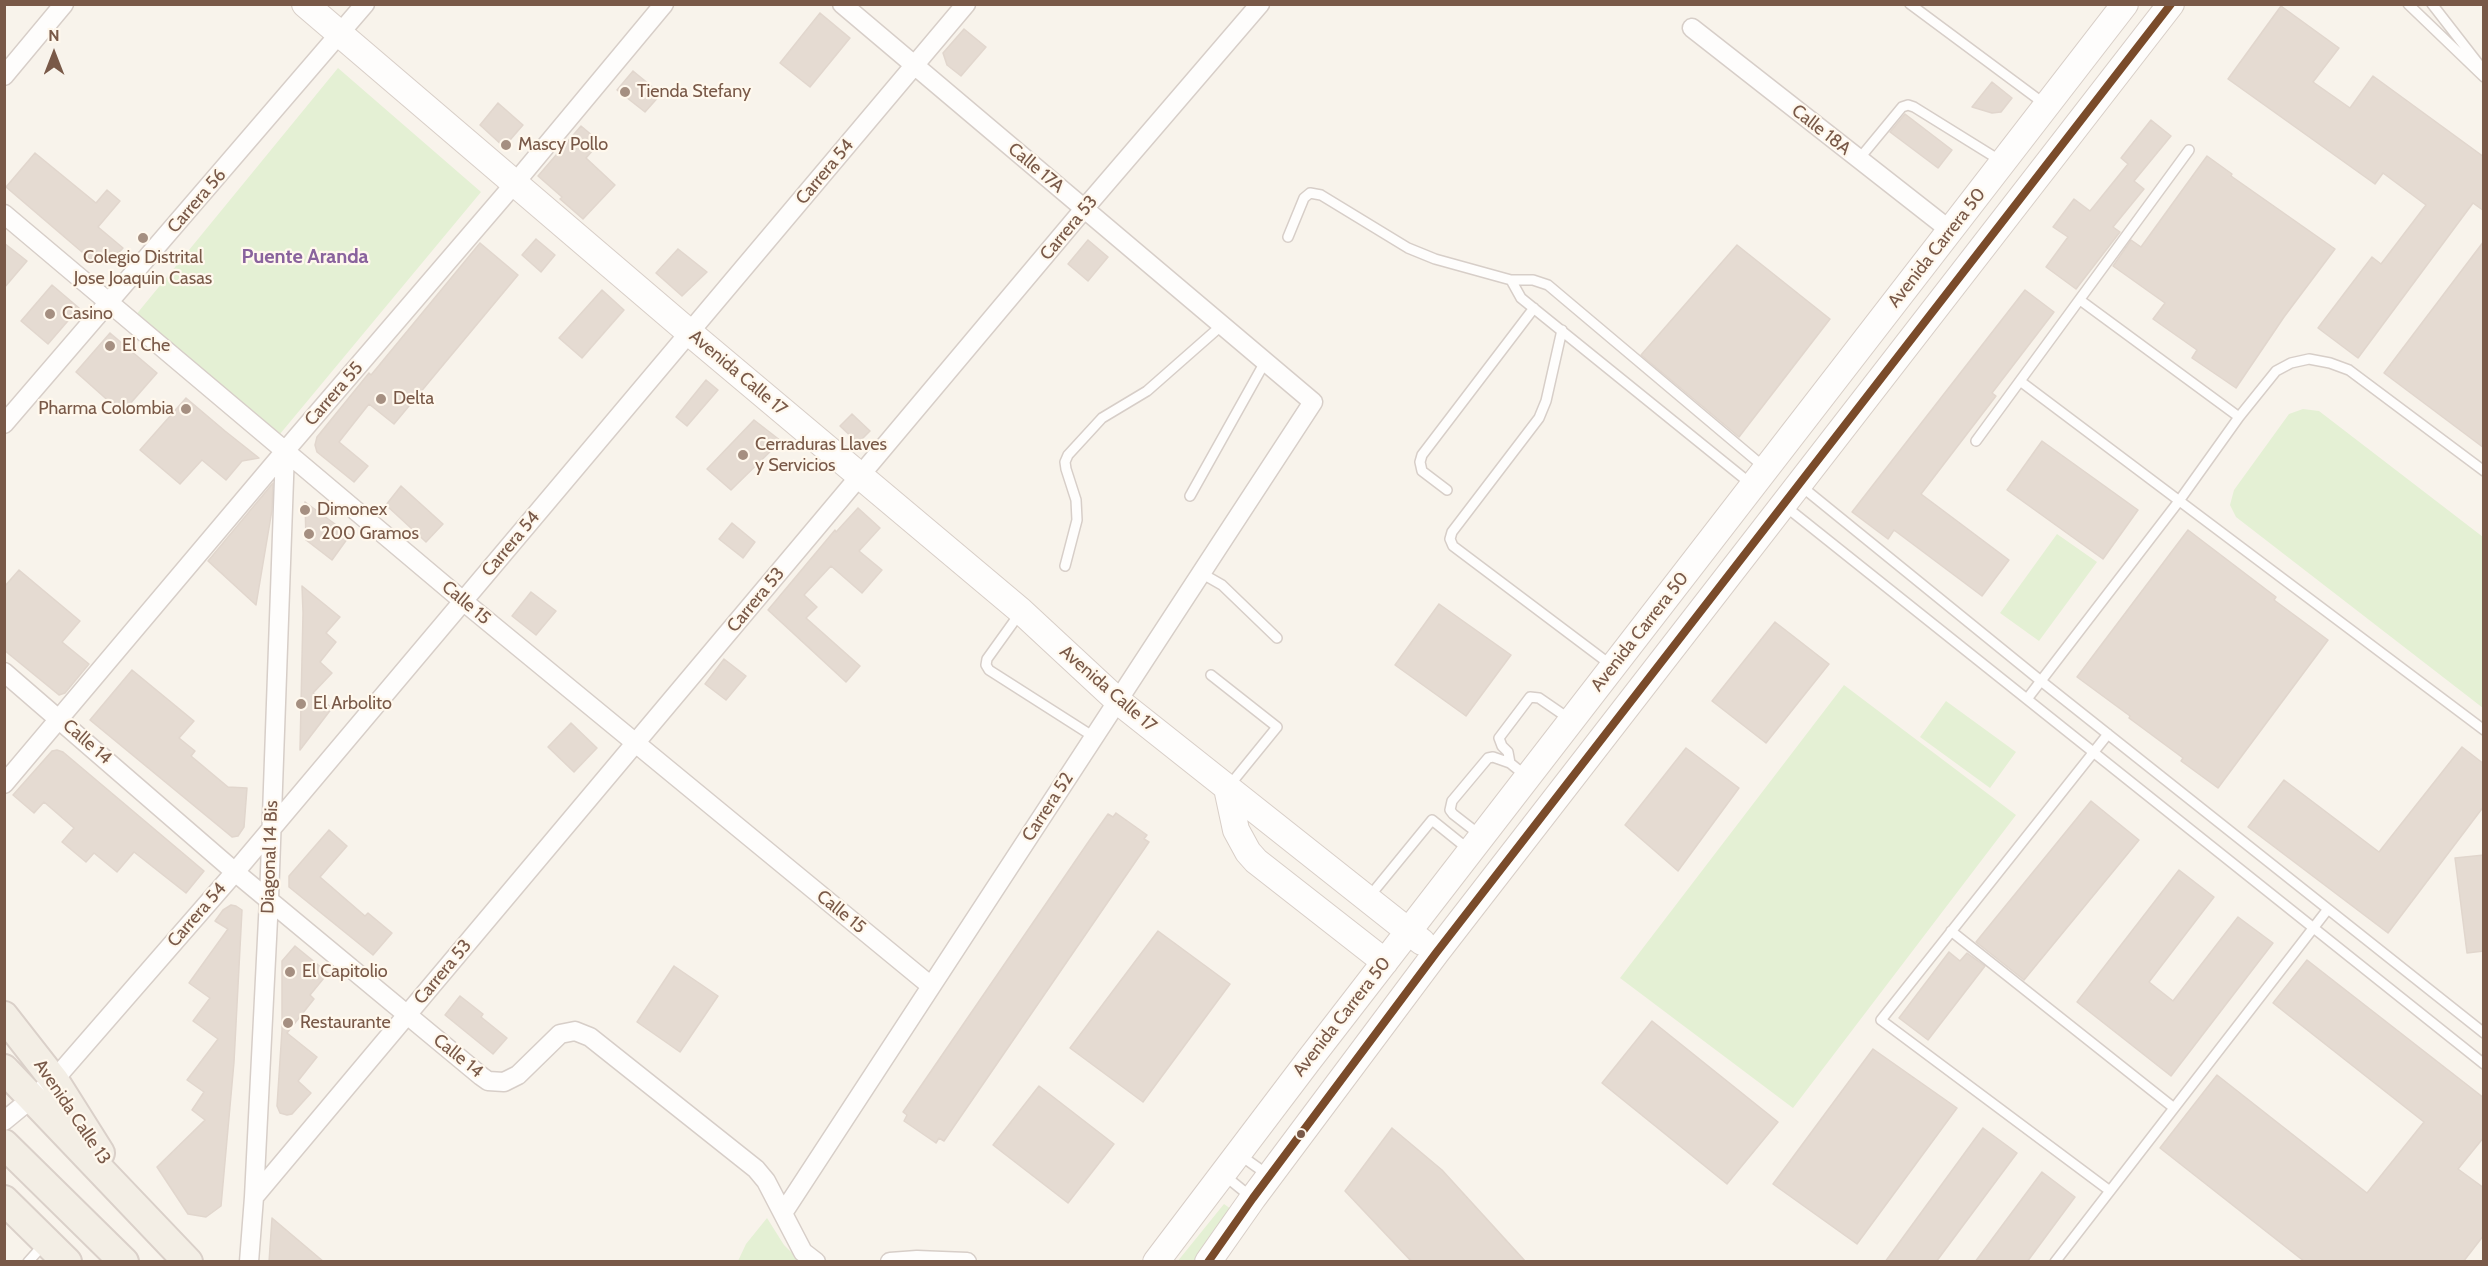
<!DOCTYPE html>
<html>
<head>
<meta charset="utf-8">
<style>
  body { margin:0 }
  #map { position:relative; width:2488px; height:1266px; overflow:hidden; background:#f8f3eb; font-family:Cabin,sans-serif }
  canvas { display:block }
  .frame { position:absolute; inset:0; border:6px solid #795948; pointer-events:none }
  .north { position:absolute; left:24px; top:24px; width:60px; height:60px; -webkit-text-stroke:4px #fff8ed; paint-order:stroke; rotate:0deg; font-size:16px; font-weight:700; line-height:24px; text-align:center; color:#795948 }
  .north::after { content:''; display:block; margin:auto; width:21px; height:27px; background:#795948; clip-path:polygon(50% 0,100% 100%,50% 72%,0 100%) }
</style>
</head>
<body>
<div id="map">
<canvas width="2488" height="1266"></canvas>
<div class="frame"></div>
<div class="north">N</div>
</div>
<script>
const g = document.querySelector('canvas').getContext('2d');
g.lineJoin = 'round';
function paint(path, color) {
  g.fillStyle = color;
  g.fill(path, 'evenodd');
}
function toPath(rows) {
  const path = new Path2D();
  for (const r of rows) {
    path.moveTo(r[0], r[1]);
    for (let i = 2; i < r.length; i += 2) path.lineTo(r[i], r[i + 1]);
  }
  return path;
}
function stroke(path, color, width, dash) {
  g.strokeStyle = color;
  g.lineWidth = width;
  g.lineCap = dash ? 'butt' : 'round';
  g.setLineDash(dash || []);
  g.stroke(path);
}
function label(font, color, halo, rows, align = 'center') {
  g.font = font + ' Cabin,sans-serif';
  g.lineWidth = 4.5;
  g.setLineDash([]);
  g.textBaseline = 'middle';
  g.strokeStyle = halo;
  g.fillStyle = color;
  for (const [text, x, y, turn = 0] of rows) {
    g.save();
    g.translate(x, y);
    g.rotate((+turn || 0) * Math.PI / 180);
    g.textAlign = isNaN(turn) ? turn : align;
    if (halo) g.strokeText(text, 0, 0);
    g.fillText(text, 0, 0);
    g.restore();
  }
}
paint(toPath([
  [338,68,481,192,275,440,135,316],
  [2303,409,2319,411,2483,537,2483,708,2236,517,2230,505,2234,490,2289,414],
  [2057,534,2097,562,2039,641,2000,613],
  [1844,685,2016,815,1793,1108,1620,978],
  [1946,701,2016,752,1990,788,1920,737],
  [1224,1204,1231,1209,1194,1261,1177,1262],
  [767,1218,784,1245,800,1261,738,1261,746,1244]
]), '#e4f0d4');
const building = toPath([
  [2281,6,2339,48,2313,82,2350,108,2373,76,2484,157,2484,211,2473,203,2358,358,2318,328,2372,257,2381,264,2426,205,2383,173,2375,184,2228,79,2281,6],
  [820,13,850,38,810,87,780,63,820,13],
  [964,29,986,47,961,76,947,65,943,53,964,29],
  [633,71,661,94,645,112,617,90,633,71],
  [1992,82,2012,98,2001,112,1992,113,1972,107,1992,82],
  [498,103,523,125,504,147,480,125,498,103],
  [1905,114,1952,150,1938,168,1890,132,1905,114],
  [2151,120,2171,136,2134,181,2144,189,2113,227,2120,232,2076,289,2046,267,2068,237,2053,227,2074,199,2090,211,2128,164,2121,158,2151,120],
  [581,126,600,142,586,158,615,185,583,219,560,199,562,197,538,176,581,126],
  [35,153,96,203,107,190,120,201,98,227,123,248,110,262,96,264,6,187,35,153],
  [2207,156,2232,174,2231,176,2335,249,2284,317,2236,388,2192,358,2197,350,2153,319,2165,303,2113,266,2131,240,2141,247,2207,156],
  [536,239,555,255,541,272,522,255,536,239],
  [1088,240,1108,257,1088,281,1068,264,1088,240],
  [2484,241,2484,448,2384,373,2484,241],
  [4,243,27,261,4,288,4,243],
  [480,243,518,275,394,424,369,404,339,442,368,466,354,482,317,452,315,445,317,437,369,373,371,375,480,243],
  [1737,245,1830,319,1739,437,1641,355,1737,245],
  [678,249,707,272,682,296,656,273,678,249],
  [52,285,79,308,48,344,21,321,52,285],
  [602,290,624,310,582,358,559,338,602,290],
  [2025,290,2054,312,1992,393,1996,396,1921,494,2009,560,1982,596,1894,530,1888,539,1852,512,2025,290],
  [110,333,157,373,122,413,76,372,110,333],
  [706,380,718,390,687,426,676,417,706,380],
  [186,398,225,431,259,458,242,461,226,480,202,460,180,484,140,450,186,398],
  [852,414,870,431,858,443,840,426,852,414],
  [754,420,781,441,731,490,707,469,754,420],
  [2042,441,2138,510,2103,559,2007,490,2042,441],
  [273,483,272,510,256,605,208,561,273,483],
  [401,486,443,524,426,542,386,505,401,486],
  [305,502,350,535,332,560,306,540,305,502],
  [858,508,880,528,859,551,882,570,862,593,831,566,804,595,817,607,806,618,860,666,846,682,768,610,835,530,836,532,858,508],
  [732,523,755,542,743,558,719,539,732,523],
  [2188,530,2276,597,2274,600,2328,640,2218,788,2181,761,2183,758,2129,718,2130,716,2077,677,2188,530],
  [19,570,80,621,62,642,89,664,65,693,59,695,4,650,4,587,19,570],
  [302,586,340,617,326,633,336,642,320,662,332,673,313,693,332,708,300,750,303,613,302,586],
  [531,592,556,611,536,635,512,616,531,592],
  [1439,604,1511,655,1466,716,1395,665,1439,604],
  [1775,622,1829,664,1766,743,1712,701,1775,622],
  [724,659,746,676,726,700,705,684,724,659],
  [132,670,194,721,179,738,195,751,191,756,228,787,247,788,244,827,238,836,232,837,90,720,132,670],
  [571,723,597,748,574,772,548,747,571,723],
  [2462,747,2484,764,2484,806,2388,933,2248,827,2284,780,2379,852,2462,747],
  [1686,748,1739,788,1678,871,1625,825,1686,748],
  [57,750,63,752,204,871,186,893,134,852,117,872,94,853,86,862,62,842,74,828,44,802,34,813,13,795,52,751,57,750],
  [2091,801,2139,840,2024,980,1976,942,2091,801],
  [1116,813,1147,835,1144,839,1149,842,944,1141,939,1138,936,1143,904,1121,907,1115,903,1112,1089,841,1108,814,1113,817,1116,813],
  [329,830,347,846,320,877,365,916,368,913,392,933,373,955,289,887,289,876,329,830],
  [2484,855,2484,951,2467,953,2455,858,2484,855],
  [2179,870,2214,897,2149,982,2173,1001,2238,917,2273,943,2171,1076,2077,1002,2179,870],
  [231,905,236,906,242,910,234,1062,221,1206,206,1217,188,1214,157,1167,205,1120,192,1110,204,1092,187,1080,218,1039,193,1021,210,998,189,983,228,929,215,921,223,910,231,905],
  [1158,931,1230,984,1143,1102,1070,1048,1158,931],
  [295,946,328,973,310,995,314,999,287,1033,317,1057,298,1081,311,1093,292,1114,287,1115,280,1113,277,1106,282,1030,282,961,295,946],
  [1949,952,1960,961,1967,953,1985,966,1928,1040,1899,1018,1949,952],
  [2307,960,2484,1098,2484,1137,2458,1169,2484,1188,2484,1235,2463,1262,2305,1262,2160,1148,2217,1075,2367,1193,2424,1122,2273,1003,2307,960],
  [674,966,718,996,680,1052,637,1022,674,966],
  [460,996,483,1014,481,1017,507,1038,493,1054,445,1015,460,996],
  [1652,1021,1778,1122,1727,1184,1602,1083,1652,1021],
  [1873,1049,1957,1108,1857,1244,1773,1184,1873,1049],
  [1039,1086,1114,1144,1068,1203,993,1145,1039,1086],
  [1392,1128,1442,1170,1526,1262,1412,1262,1345,1191,1392,1128],
  [1983,1128,2017,1153,1936,1262,1885,1262,1983,1128],
  [2042,1172,2075,1197,2027,1262,1975,1262,2042,1172],
  [272,1218,324,1262,269,1262,272,1218]
]);
paint(building, '#e5dbd2');
stroke(building, '#e1d6cd', 1.5);
const lane = toPath([
  [1910,4,2046,105],
  [2408,4,2484,77],
  [2432,4,2484,71],
  [1859,159,1902,107,1908,105,1914,107,2001,161],
  [1288,237,1304,198,1310,193,1321,195,1408,248,1435,259,1511,280,1533,280,1548,285,1764,467],
  [1511,280,1521,298,1751,484],
  [2080,300,2239,417],
  [1562,330,1546,401,1539,418,1452,532,1450,539,1453,546,1611,665],
  [2020,381,2484,730],
  [1976,441,2189,150],
  [1801,486,2041,681,2484,1033],
  [1447,490,1422,471,1420,462,1422,455,1534,308],
  [1190,496,1265,362],
  [1785,506,2484,1064],
  [1065,566,1077,520,1076,500,1066,469,1065,462,1068,455,1102,418,1147,391,1222,325],
  [1201,573,1222,585,1277,638],
  [1020,613,987,659,986,665,989,670,1094,737],
  [1211,675,1277,727,1229,786],
  [2027,699,2179,501,2239,417,2276,371,2291,363,2309,359,2330,363,2349,370,2484,471],
  [2108,734,1881,1020,2110,1191],
  [1510,763,1508,752,1502,746,1499,738,1530,697,1539,698,1571,720],
  [1480,835,1453,814,1450,810,1452,801,1488,758,1493,757,1510,763,1526,776],
  [1369,897,1432,820,1468,849],
  [1951,931,2174,1108],
  [1240,1155,1268,1175],
  [1224,1175,1251,1197],
  [28,1262,45,1243],
  [2055,1262,2328,909]
]);
const street = toPath([
  [1692,28,1951,231],
  [4,76,64,4],
  [4,214,463,601,931,986],
  [4,424,365,4],
  [4,672,235,872,481,1076,488,1081,504,1082,518,1075,560,1034,575,1031,590,1037,756,1169,766,1181,803,1252,816,1262],
  [4,784,285,451,515,183,664,4],
  [4,1121,54,1080,235,872,966,4],
  [254,1197,1084,209,1260,4],
  [783,1213,1313,402,842,4],
  [249,1262,254,1197,269,899,285,451],
  [890,1262,917,1260,967,1262]
]);
const secondary = toPath([
  [305,4,690,333,1021,611,1118,701,1422,942],
  [1227,788,1236,830,1248,852,1256,861,1385,962],
  [1156,1262,1309,1060,2125,4],
  [1208,1262,1253,1198,1436,953,2171,4]
]);
const primary = toPath([
  [4,1016,54,1080,100,1153],
  [4,1069,188,1262],
  [4,1144,124,1262],
  [4,1200,67,1262]
]);
stroke(lane, '#d7cec8', 12);
stroke(street, '#d7cec8', 21);
stroke(secondary, '#d8cec7', 28);
stroke(primary, '#dad0c9', 32);
stroke(lane, '#fefdfc', 9);
stroke(street, '#fefdfc', 18);
stroke(secondary, '#fefdfc', 26);
stroke(primary, '#f3eee5', 28);
stroke(toPath([
  [1208,1262,1253,1198,1436,953,2171,4]
]), '#7a4b2a', 8);
for (const [x, y, r, color] of [
  [625,92,6,"#a58f81"],
  [506,145,6,"#a58f81"],
  [143,238,6,"#a58f81"],
  [50,314,6,"#a58f81"],
  [110,346,6,"#a58f81"],
  [381,399,6,"#a58f81"],
  [186,409,6,"#a58f81"],
  [743,455,6,"#a58f81"],
  [305,510,6,"#a58f81"],
  [309,534,6,"#a58f81"],
  [301,704,6,"#a58f81"],
  [290,972,6,"#a58f81"],
  [288,1023,6,"#a58f81"],
  [1301,1134,5,"#795948"]
]) {
  const dot = new Path2D();
  dot.arc(x, y, r, 0, 2 * Math.PI);
  g.fillStyle = color;
  g.fill(dot);
  stroke(dot, '#fff8ed', 2);
}
label('18px', '#795948', '#fff8ed', [
  ["Tienda Stefany",637,92],
  ["Mascy Pollo",518,145],
  ["Colegio Distrital",143,258,"center"],
  ["Jose Joaquin Casas",143,279,"center"],
  ["Casino",62,314],
  ["El Che",122,346],
  ["Delta",393,399],
  ["Pharma Colombia",174,409,"right"],
  ["Cerraduras Llaves",755,445],
  ["y Servicios",755,466],
  ["Dimonex",317,510],
  ["200 Gramos",321,534],
  ["El Arbolito",313,704],
  ["El Capitolio",302,972],
  ["Restaurante",300,1023]
], 'left');
label('18px', '#795948', '#fff8ed', [
  ["Calle 18A",1821,130,38],
  ["Calle 17A",1036,168,40],
  ["Carrera 54",825,172,-50],
  ["Carrera 56",197,201,-49],
  ["Carrera 53",1069,228,-50],
  ["Avenida Carrera 50",1937,248,-52],
  ["Avenida Calle 17",738,373,40],
  ["Carrera 55",334,394,-49],
  ["Carrera 54",511,544,-50],
  ["Carrera 53",756,600,-50],
  ["Calle 15",466,603,40],
  ["Avenida Carrera 50",1640,632,-52],
  ["Avenida Calle 17",1108,689,41],
  ["Calle 14",87,742,41],
  ["Carrera 52",1048,807,-57],
  ["Diagonal 14 Bis",270,857,-88],
  ["Calle 15",841,912,39],
  ["Carrera 54",197,915,-49],
  ["Carrera 53",443,972,-50],
  ["Avenida Carrera 50",1342,1017,-52],
  ["Calle 14",458,1056,39],
  ["Avenida Calle 13",72,1112,56]
]);
label('bold 20px', '#89639d', '#fff8ed', [
  ["Puente Aranda",305,257]
]);
</script>
</body>
</html>
